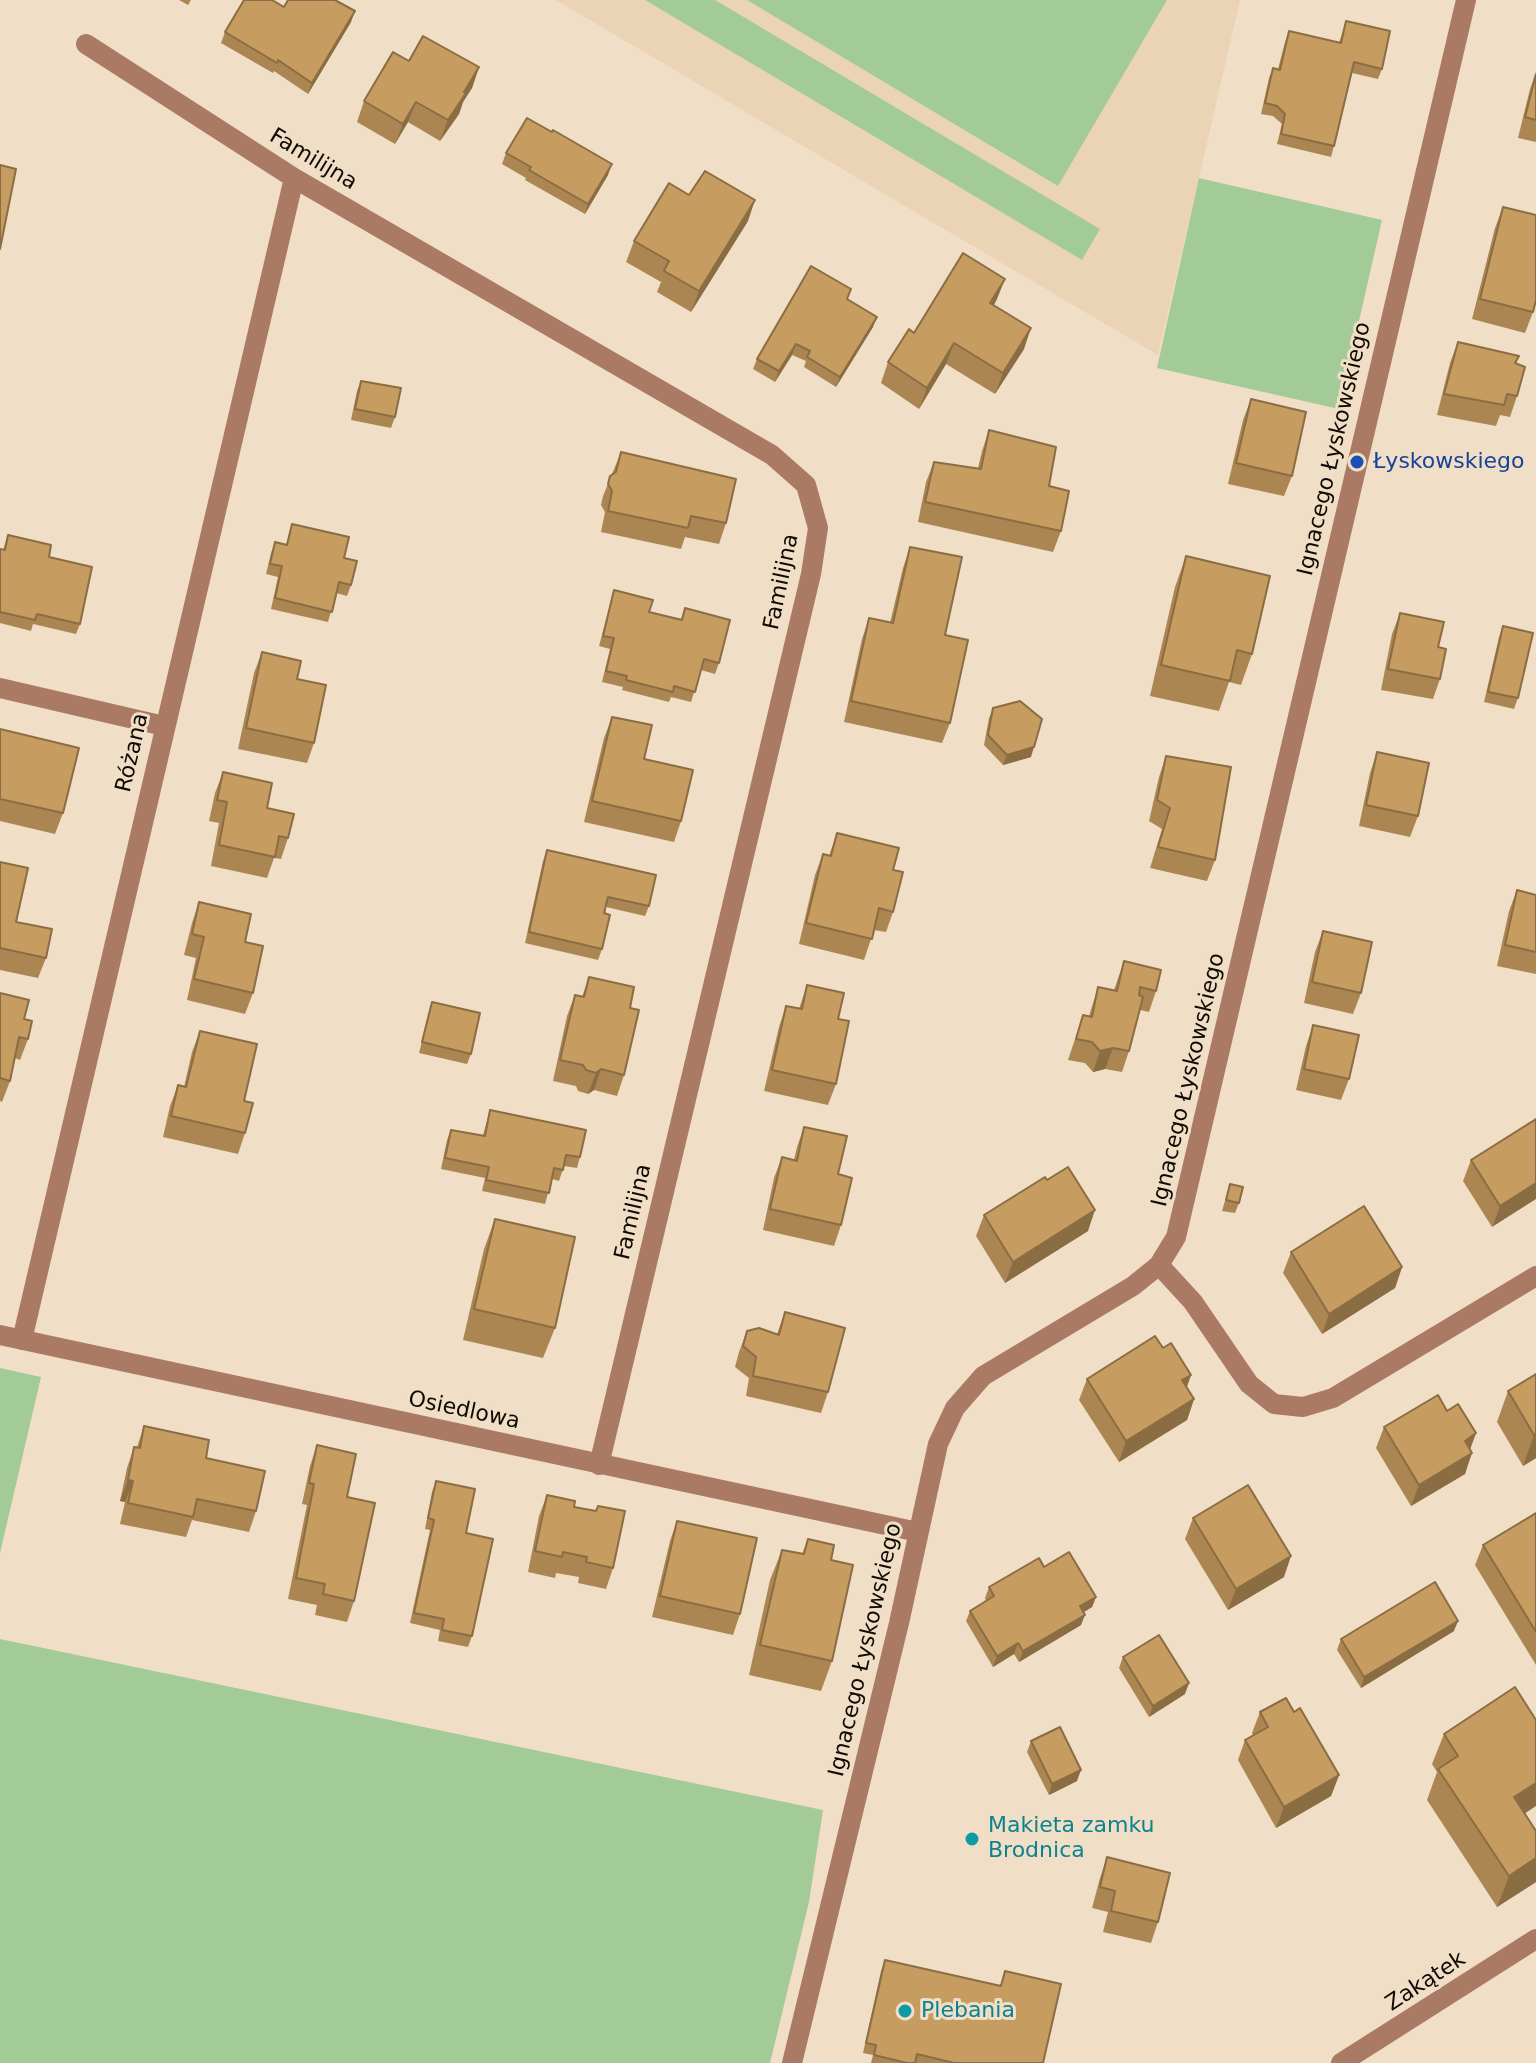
<!DOCTYPE html>
<html>
<head>
<meta charset="utf-8">
<style>
  body { margin:0 }
  canvas { display:block; background:#f1dec6 }
</style>
</head>
<body>
<canvas width="1536" height="2063"></canvas>
<script>
const g = document.querySelector('canvas').getContext('2d');
g.lineJoin = 'round';
function paint(path, color) {
  g.fillStyle = color;
  g.fill(path, 'evenodd');
}
function toPath(rows) {
  const path = new Path2D();
  for (const r of rows) {
    path.moveTo(r[0], r[1]);
    for (let i = 2; i < r.length; i += 2) path.lineTo(r[i], r[i + 1]);
  }
  return path;
}
function stroke(path, color, width, dash) {
  g.strokeStyle = color;
  g.lineWidth = width;
  g.lineCap = dash ? 'butt' : 'round';
  g.setLineDash(dash || []);
  g.stroke(path);
}
function label(font, color, halo, rows, align = 'center') {
  g.font = font + ' "DejaVu Sans",sans-serif';
  g.lineWidth = 6;
  g.setLineDash([]);
  g.textBaseline = 'middle';
  g.strokeStyle = halo;
  g.fillStyle = color;
  for (const [text, x, y, turn = 0] of rows) {
    g.save();
    g.translate(x, y);
    g.rotate((+turn || 0) * Math.PI / 180);
    g.textAlign = isNaN(turn) ? turn : align;
    if (halo) g.strokeText(text, 0, 0);
    g.fillText(text, 0, 0);
    g.restore();
  }
}
paint(toPath([
  [556,0,1240,0,1158,355,949,232]
]), '#ebd3b5');
paint(toPath([
  [645,0,715,0,1100,229,1082,260],
  [747,0,1167,0,1058,186],
  [1199,178,1382,220,1339,409,1157,368],
  [0,1368,41,1377,0,1553],
  [0,1639,823,1810,809,1902,770,2063,0,2063]
]), '#a3cb98');
stroke(toPath([
  [86,44,294,178,772,455,806,485,818,528,811,574,599,1465],
  [0,688,164,726],
  [1159,1265,1193,1302,1249,1384,1274,1404,1303,1407,1333,1398,1536,1276],
  [0,1335,918,1532],
  [22,1340,294,178],
  [792,2063,899,1623,938,1444,955,1408,983,1376,1133,1286,1159,1265,1176,1237,1466,0],
  [1341,2063,1536,1939]
]), '#aa7a64', 20);
paint(toPath([
  [179,0,191,0,188,5],
  [284,7,351,22,308,94,274,71,273,73,221,43,225,32],
  [1346,21,1382,69,1378,79,1352,73,1334,146,1331,157,1277,144,1282,124,1273,116,1261,114,1269,78,1273,68,1278,69,1285,42,1289,31,1339,43],
  [409,61,479,67,472,88,463,102,459,114,440,141,408,122,395,144,357,122,364,101],
  [1536,72,1536,142,1518,138,1530,89],
  [552,132,608,175,585,214,525,180,526,178,502,164,506,153],
  [689,195,748,221,691,312,657,292,661,282,626,262,634,241],
  [1503,207,1533,312,1525,333,1472,319,1495,228],
  [848,299,873,327,836,387,804,367,806,361,792,355,775,382,753,369,757,359],
  [997,299,994,305,1024,349,995,394,946,364,919,409,881,383,888,362,914,333],
  [1458,342,1519,356,1516,364,1517,396,1510,417,1500,415,1496,426,1437,415,1450,363],
  [361,381,395,417,391,428,351,420,357,391],
  [1251,399,1292,476,1284,496,1228,484,1243,420],
  [989,430,1049,486,1061,531,1053,552,918,522,926,482,934,462,978,468,982,451],
  [621,452,726,523,719,544,685,537,681,549,601,532,605,512,601,505,603,496],
  [292,524,344,558,351,585,347,596,336,593,328,622,271,609,278,577,266,574,271,553,275,542,286,545],
  [8,535,49,557,80,624,76,634,33,624,31,631,0,623,0,549,3,550],
  [910,547,945,635,950,723,942,743,844,722,862,639,869,618,890,623,903,568],
  [1186,556,1252,654,1241,685,1229,682,1219,711,1150,696,1175,587],
  [614,590,649,612,681,619,685,608,719,663,715,674,701,670,691,702,671,697,669,702,622,690,623,687,602,682,610,649,599,646],
  [1400,613,1438,647,1440,679,1433,699,1381,690,1392,634],
  [1503,626,1518,698,1514,709,1484,702,1499,637],
  [262,652,297,679,314,743,307,763,238,749,254,673],
  [993,708,1031,757,1003,765,984,745,989,718],
  [612,717,644,759,681,821,674,842,584,822,604,738],
  [0,729,63,813,55,834,0,821],
  [1377,752,1418,816,1410,837,1359,826,1370,773],
  [1166,756,1215,860,1207,881,1150,868,1162,829,1149,821,1159,777],
  [223,772,267,808,288,838,281,859,274,858,267,878,211,866,219,823,209,821,215,793],
  [837,833,893,870,893,912,886,932,874,930,864,960,799,944,815,875,823,854,829,856],
  [547,850,649,906,645,916,606,907,602,949,598,960,525,943,543,861],
  [0,862,16,922,46,958,38,978,0,970],
  [1517,890,1536,895,1536,974,1497,966,1509,911],
  [199,902,253,993,245,1014,187,1000,196,958,184,955,192,923],
  [1323,931,1361,993,1353,1014,1304,1003,1315,952],
  [1124,961,1156,991,1149,1012,1140,1010,1129,1051,1122,1072,1105,1069,1093,1072,1085,1063,1068,1060,1083,1015,1089,1016,1098,987,1114,990],
  [589,977,630,1008,624,1075,617,1096,594,1090,588,1094,578,1091,576,1086,553,1081,567,1016,575,995,582,997],
  [807,985,836,1084,828,1105,764,1091,779,1027,786,1006,799,1009],
  [0,993,28,1039,20,1060,15,1058,10,1081,2,1102,0,1101],
  [432,1002,471,1054,467,1064,419,1053],
  [1313,1025,1349,1079,1341,1100,1296,1090,1306,1046],
  [200,1031,244,1101,245,1133,238,1154,163,1137,170,1106,178,1085,184,1087,192,1052],
  [490,1110,580,1157,577,1168,564,1166,559,1181,552,1179,545,1204,482,1191,485,1178,441,1169,447,1140,451,1130,483,1135],
  [1536,1119,1492,1227,1463,1181,1471,1160],
  [804,1127,838,1174,841,1225,834,1246,763,1230,774,1178,782,1157,794,1160,797,1147],
  [1230,1184,1239,1203,1235,1213,1222,1211],
  [984,1215,1088,1231,1005,1283,976,1236],
  [495,1219,555,1328,543,1358,463,1340,484,1249],
  [1291,1252,1402,1267,1395,1288,1322,1334,1283,1273],
  [785,1312,828,1392,821,1413,746,1396,749,1378,735,1367,739,1352,747,1331,777,1334],
  [1163,1348,1191,1375,1187,1387,1194,1399,1187,1420,1119,1462,1079,1400,1087,1379],
  [1536,1374,1536,1458,1523,1466,1497,1422,1508,1391],
  [1447,1411,1476,1433,1470,1450,1465,1474,1411,1506,1376,1448,1384,1427],
  [144,1426,206,1458,256,1511,249,1532,192,1520,186,1537,120,1524,125,1502,120,1501,127,1468,134,1447,137,1447],
  [317,1445,347,1497,354,1601,347,1622,315,1615,317,1605,288,1599,307,1505,302,1504,310,1466],
  [436,1481,466,1533,472,1636,468,1647,438,1641,440,1630,410,1623,430,1530,425,1529,432,1492],
  [547,1495,574,1507,596,1511,598,1506,613,1568,606,1589,578,1583,579,1577,556,1573,555,1578,528,1572,539,1516],
  [1536,1513,1536,1665,1475,1565,1483,1545],
  [1193,1518,1284,1577,1228,1610,1185,1539],
  [677,1521,740,1614,733,1635,652,1617,670,1541],
  [808,1539,831,1560,832,1661,821,1691,749,1675,770,1580,782,1550,802,1554],
  [1044,1567,1096,1597,1092,1607,1084,1612,1081,1625,1019,1662,1014,1654,993,1667,966,1621,970,1611,986,1601,985,1598,989,1587],
  [1454,1631,1361,1688,1337,1650,1341,1639],
  [1123,1657,1185,1694,1149,1717,1119,1668],
  [1260,1712,1339,1775,1331,1796,1276,1828,1238,1760,1245,1740,1253,1735,1252,1733],
  [1444,1734,1524,1813,1536,1831,1536,1882,1497,1907,1427,1800,1437,1772,1432,1764],
  [1031,1741,1077,1781,1049,1795,1027,1752],
  [1107,1857,1158,1922,1151,1943,1103,1932,1108,1912,1092,1908,1100,1878],
  [885,1960,1000,1986,1005,1971,1043,2063,871,2063,873,2055,863,2053,881,1971]
]), '#ab8653');
paint(toPath([
  [355,11,351,22,308,94,312,83],
  [479,67,472,88,463,102,459,114,440,141,448,120],
  [416,102,408,122,395,144,403,124],
  [612,164,608,175,585,214,588,204],
  [755,200,748,221,691,312,699,291],
  [1005,279,997,299,983,323,990,303],
  [877,317,873,327,836,387,840,377],
  [1031,328,1024,349,995,394,1003,373],
  [954,343,946,364,919,409,927,388],
  [796,344,792,355,775,382,779,371],
  [1034,747,1031,757,1003,765,1007,755],
  [1113,1048,1105,1069,1093,1072,1100,1051],
  [601,1069,594,1090,588,1094,596,1073],
  [1536,1183,1536,1199,1492,1227,1500,1206],
  [1095,1210,1088,1231,1005,1283,1013,1262],
  [1402,1267,1395,1288,1322,1334,1329,1314],
  [1191,1375,1183,1396,1182,1380],
  [1194,1399,1187,1420,1119,1462,1126,1441],
  [1476,1433,1468,1454,1465,1441],
  [1536,1434,1536,1458,1523,1466,1534,1435],
  [1472,1453,1465,1474,1411,1506,1419,1485],
  [128,1480,133,1481,125,1502,120,1501],
  [1291,1556,1284,1577,1228,1610,1236,1589],
  [1096,1597,1092,1607,1076,1617,1080,1606],
  [1085,1615,1081,1625,1019,1662,1023,1651],
  [1458,1621,1454,1631,1361,1688,1364,1677],
  [1018,1643,1014,1654,993,1667,997,1656],
  [1189,1683,1185,1694,1149,1717,1153,1706],
  [1081,1770,1077,1781,1049,1795,1052,1784],
  [1339,1775,1331,1796,1276,1828,1284,1807],
  [1536,1783,1536,1806,1503,1828,1514,1797],
  [1536,1858,1536,1882,1497,1907,1509,1876]
]), '#8b6d44');
const building = toPath([
  [244,0,272,0,284,7,288,0,335,0,355,11,312,83,278,60,277,63,225,32,244,0],
  [1346,21,1390,31,1382,69,1354,62,1334,146,1281,134,1285,114,1277,106,1265,103,1273,68,1280,70,1289,31,1341,43,1346,21],
  [423,36,479,67,464,92,466,93,448,120,416,102,403,124,364,101,393,52,409,61,423,36],
  [1536,74,1536,120,1525,117,1536,74],
  [527,118,552,132,553,130,612,164,588,204,529,170,531,167,506,153,527,118],
  [0,165,16,169,0,249,0,165],
  [705,171,755,200,699,291,664,271,669,261,634,241,669,183,689,195,705,171],
  [1503,207,1536,215,1536,300,1533,312,1480,299,1503,207],
  [963,253,1005,279,990,303,1031,328,1003,373,954,343,927,388,888,362,909,329,914,333,963,253],
  [811,266,851,289,847,299,877,317,840,377,807,357,810,351,796,344,779,371,757,359,811,266],
  [1458,342,1519,356,1515,363,1525,367,1517,396,1507,394,1504,405,1444,394,1458,342],
  [361,381,401,388,395,417,355,409,361,381],
  [1251,399,1306,412,1292,476,1236,463,1251,399],
  [989,430,1056,447,1049,486,1069,491,1061,531,925,502,934,462,981,469,989,430],
  [621,452,736,479,726,523,691,516,688,528,608,511,612,491,608,484,610,476,616,472,621,452],
  [292,524,349,537,344,558,357,561,351,585,339,582,332,612,275,598,282,566,270,564,275,542,287,545,292,524],
  [8,535,51,545,49,557,92,567,80,624,37,614,35,620,0,612,0,549,5,550,8,535],
  [910,547,962,557,945,635,968,640,950,723,851,701,869,618,893,623,910,547],
  [1186,556,1270,576,1252,654,1237,650,1230,681,1161,665,1186,556],
  [614,590,653,600,649,612,682,620,685,608,730,620,719,663,704,659,695,692,674,686,673,692,626,680,627,676,606,671,614,638,603,636,614,590],
  [1400,613,1444,622,1438,647,1446,649,1440,679,1388,669,1400,613],
  [1503,626,1533,633,1518,698,1488,692,1503,626],
  [262,652,301,661,297,679,326,685,314,743,246,728,262,652],
  [1020,701,1042,719,1034,747,1007,755,988,735,993,708,1020,701],
  [612,717,652,725,644,759,693,770,681,821,592,801,612,717],
  [0,729,79,748,63,813,0,799,0,729],
  [1377,752,1429,763,1418,816,1366,805,1377,752],
  [1166,756,1231,767,1215,860,1158,847,1170,808,1157,800,1166,756],
  [223,772,272,783,267,808,294,814,288,838,279,836,275,857,219,845,227,802,217,800,223,772],
  [837,833,899,848,893,870,903,872,893,912,879,908,872,939,806,923,823,854,831,856,837,833],
  [547,850,656,875,649,906,608,897,604,913,610,915,602,949,529,932,547,850],
  [0,862,28,868,16,922,52,929,46,958,0,948,0,862],
  [1517,890,1536,895,1536,952,1505,945,1517,890],
  [199,902,251,914,245,942,263,946,253,993,194,979,204,937,192,934,199,902],
  [1323,931,1372,942,1361,993,1312,982,1323,931],
  [1124,961,1161,970,1156,991,1140,987,1139,995,1143,997,1129,1051,1113,1048,1100,1051,1092,1042,1076,1039,1083,1015,1092,1017,1098,987,1117,991,1124,961],
  [589,977,634,987,630,1008,639,1010,624,1075,601,1069,596,1073,586,1070,583,1065,560,1060,575,995,584,997,589,977],
  [807,985,844,993,838,1019,849,1021,836,1084,772,1070,786,1006,802,1009,807,985],
  [0,993,29,1000,24,1019,32,1021,28,1039,19,1037,10,1081,0,1078,0,993],
  [432,1002,480,1013,471,1054,422,1042,432,1002],
  [1313,1025,1359,1035,1349,1079,1304,1069,1313,1025],
  [200,1031,257,1044,244,1101,253,1103,245,1133,171,1116,178,1085,186,1087,200,1031],
  [490,1110,586,1130,580,1157,566,1155,563,1170,554,1168,549,1193,486,1180,489,1167,445,1158,451,1130,485,1136,490,1110],
  [1536,1119,1536,1183,1500,1206,1471,1160,1536,1119],
  [804,1127,847,1136,838,1174,852,1178,841,1225,770,1209,782,1157,797,1161,804,1127],
  [1068,1167,1095,1210,1013,1262,984,1215,1045,1177,1047,1180,1068,1167],
  [1230,1184,1243,1187,1239,1203,1226,1200,1230,1184],
  [1364,1206,1402,1267,1329,1314,1291,1252,1364,1206],
  [495,1219,575,1237,555,1328,474,1309,495,1219],
  [785,1312,845,1328,828,1392,753,1376,756,1357,743,1346,747,1331,759,1328,779,1335,785,1312],
  [1155,1336,1163,1348,1171,1343,1191,1375,1182,1380,1194,1399,1126,1441,1087,1379,1155,1336],
  [1536,1374,1536,1434,1534,1435,1508,1391,1536,1374],
  [1438,1395,1447,1411,1458,1404,1476,1433,1465,1441,1472,1453,1419,1485,1384,1427,1438,1395],
  [144,1426,209,1440,206,1458,265,1471,256,1511,197,1499,193,1517,128,1503,133,1481,128,1480,134,1447,140,1448,144,1426],
  [317,1445,356,1454,347,1497,375,1503,354,1601,323,1594,325,1584,296,1578,314,1484,309,1483,317,1445],
  [436,1481,475,1489,466,1533,493,1539,472,1636,442,1630,444,1619,414,1613,434,1520,428,1518,436,1481],
  [1248,1485,1291,1556,1236,1589,1193,1518,1248,1485],
  [547,1495,575,1501,574,1507,596,1511,598,1506,625,1511,613,1568,586,1562,587,1557,563,1552,562,1557,535,1551,547,1495],
  [1536,1513,1536,1632,1483,1545,1536,1513],
  [677,1521,757,1538,740,1614,660,1596,677,1521],
  [808,1539,834,1545,831,1560,853,1565,832,1661,760,1645,782,1550,804,1554,808,1539],
  [1069,1552,1096,1597,1080,1606,1085,1615,1023,1651,1018,1643,997,1656,970,1611,994,1596,989,1587,1039,1558,1044,1567,1069,1552],
  [1435,1582,1458,1621,1364,1677,1341,1639,1435,1582],
  [1159,1635,1189,1683,1153,1706,1123,1657,1159,1635],
  [1515,1687,1536,1720,1536,1783,1514,1797,1536,1831,1536,1858,1509,1876,1438,1769,1458,1756,1444,1734,1515,1687],
  [1286,1698,1294,1712,1300,1708,1339,1775,1284,1807,1245,1740,1268,1727,1260,1712,1286,1698],
  [1060,1727,1081,1770,1052,1784,1031,1741,1060,1727],
  [1107,1857,1170,1873,1158,1922,1111,1911,1115,1891,1100,1887,1107,1857],
  [885,1960,1001,1986,1005,1971,1061,1984,1043,2063,954,2063,917,2054,915,2063,907,2063,874,2055,876,2045,866,2043,885,1960]
]);
paint(building, '#c79c61');
stroke(building, '#8b6d44', 2);
for (const [x, y, r, color] of [
  [1357,462,8,"#1a4fb4"],
  [972,1839,8,"#0f9aa8"],
  [905,2011,8,"#0f9aa8"]
]) {
  const dot = new Path2D();
  dot.arc(x, y, r, 0, 2 * Math.PI);
  g.fillStyle = color;
  g.fill(dot);
  stroke(dot, '#f1dec6', 3);
}
label('22px', '#100a04', '#f1dec6', [
  ["Familijna",313,160,31],
  ["Ignacego Łyskowskiego",1335,449,-77],
  ["Familijna",782,582,-78],
  ["Różana",133,753,-77],
  ["Ignacego Łyskowskiego",1189,1080,-77],
  ["Familijna",634,1212,-77],
  ["Osiedlowa",464,1411,12],
  ["Ignacego Łyskowskiego",866,1650,-77],
  ["Zakątek",1426,1982,-33]
]);
label('22px', '#164399', '#f1dec6', [
  ["Łyskowskiego",1373,462]
], 'left');
label('22px', '#0d838f', '#f1dec6', [
  ["Makieta zamku",988,1826],
  ["Brodnica",988,1851],
  ["Plebania",921,2011]
], 'left');
</script>
</body>
</html>
